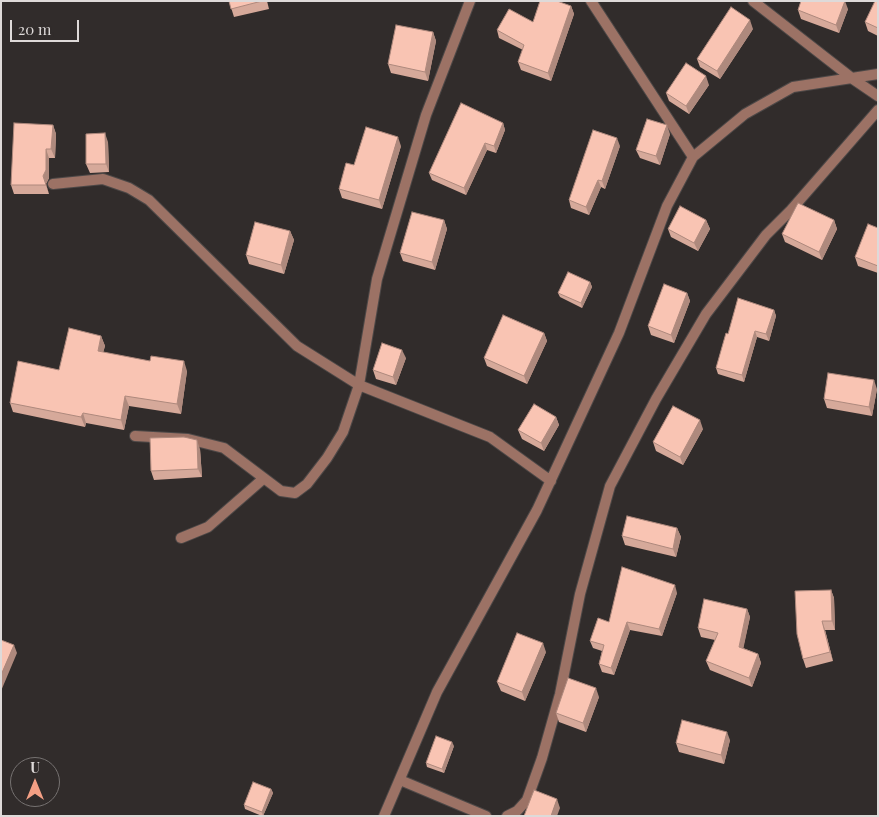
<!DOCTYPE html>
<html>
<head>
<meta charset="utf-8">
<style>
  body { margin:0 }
  #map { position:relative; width:879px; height:817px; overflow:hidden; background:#312c2b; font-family:"Playfair Display",serif }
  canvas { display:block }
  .frame { position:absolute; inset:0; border:2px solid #dedad9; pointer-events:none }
  .north { position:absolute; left:10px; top:757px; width:50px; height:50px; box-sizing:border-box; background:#312c2b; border:1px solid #767271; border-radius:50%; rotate:0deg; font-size:14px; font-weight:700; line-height:20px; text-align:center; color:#dedad9 }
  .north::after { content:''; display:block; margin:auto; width:18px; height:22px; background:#f39f84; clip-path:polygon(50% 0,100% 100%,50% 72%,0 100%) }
  .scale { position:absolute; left:10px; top:20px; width:69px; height:22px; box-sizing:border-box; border:2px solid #dedad9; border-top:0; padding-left:6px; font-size:15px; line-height:18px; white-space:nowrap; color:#dedad9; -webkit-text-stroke:4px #312c2b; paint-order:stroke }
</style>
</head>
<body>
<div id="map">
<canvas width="879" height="817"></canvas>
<div class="frame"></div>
<div class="north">U</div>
<div class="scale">20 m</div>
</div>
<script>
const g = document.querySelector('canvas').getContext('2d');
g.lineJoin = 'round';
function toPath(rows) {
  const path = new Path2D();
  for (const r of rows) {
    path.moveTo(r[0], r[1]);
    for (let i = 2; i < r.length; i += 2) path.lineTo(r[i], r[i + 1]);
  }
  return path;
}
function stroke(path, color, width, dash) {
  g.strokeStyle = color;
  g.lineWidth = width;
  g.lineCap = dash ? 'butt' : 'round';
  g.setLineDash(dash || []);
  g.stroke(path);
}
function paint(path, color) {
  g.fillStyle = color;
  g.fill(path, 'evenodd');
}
const minor = toPath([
  [470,1,426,115,377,279,359,385,490,437,551,481],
  [591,1,693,157],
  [753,1,853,79,878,96],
  [53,184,103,179,129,188,149,200,297,346,359,385,343,432,327,458,307,484,295,493,281,491,224,448,188,439,135,436],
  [181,538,208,527,263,479],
  [400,780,486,816],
  [384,816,437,692,537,510,619,333,667,206,693,157,745,114,793,87,878,74],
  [507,816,517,811,527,800,542,758,560,694,580,594,610,486,656,399,706,314,766,235,791,210,878,110]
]);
stroke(minor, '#4d4847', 12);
stroke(minor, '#9c7265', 10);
paint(toPath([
  [229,1,267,1,269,9,234,17],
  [878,1,878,36,868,31,865,22],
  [571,6,574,14,551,81,521,70,518,62,523,50,499,38,497,30,533,22],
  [848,9,839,33,801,19,798,10],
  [753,29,720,79,700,67,697,59],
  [433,32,436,41,428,81,391,73,388,64],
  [709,85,689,114,669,101,666,93],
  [503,123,505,130,496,153,487,150,466,195,432,180,429,173],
  [53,125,56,134,55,158,49,158,49,178,46,184,49,194,14,194,11,185],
  [670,134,660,165,640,158,636,150],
  [108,142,109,172,90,173,86,164],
  [401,146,382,209,342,198,339,189,354,165],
  [620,146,605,189,601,187,589,215,571,208,569,200],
  [444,220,447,229,435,270,403,261,400,253],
  [706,220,710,229,698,251,671,237,668,229],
  [834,220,837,229,822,260,785,242,782,234],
  [878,228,878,273,858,266,855,257],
  [290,231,294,240,284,274,249,264,246,255],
  [590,282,592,287,582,308,560,297,558,293],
  [687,293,690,301,674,343,651,335,648,326],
  [774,310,776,316,769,341,757,337,744,382,718,374,716,368,728,334],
  [544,333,547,341,527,384,487,366,484,358],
  [101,336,105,346,103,352,187,371,181,414,129,406,124,430,86,423,85,427,13,412,10,403,59,370],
  [406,358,396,385,376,379,373,370],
  [877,389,872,416,827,408,824,399],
  [556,417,559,425,544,451,522,439,518,430],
  [703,429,683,465,656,451,653,442],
  [200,449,202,477,154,480,151,471],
  [677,528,681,537,676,557,625,545,622,536],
  [831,590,834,598,835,630,825,630,833,661,806,668,803,659],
  [677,593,662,636,630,630,614,675,602,672,599,664,602,651,593,648,590,641,609,622],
  [747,609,750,617,743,648,758,654,761,663,752,687,710,670,706,661,715,640,701,637,698,628],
  [546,652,525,701,501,691,497,682],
  [599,697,586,732,559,722,556,713],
  [730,740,724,764,679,752,676,743],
  [454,746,444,773,427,767,426,763],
  [271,789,273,793,263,816,262,816,245,809,244,805]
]), '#d6a99a');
paint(toPath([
  [845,1,848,9,839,33,836,25],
  [571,6,574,14,551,81,548,73],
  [750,20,753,29,720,79,717,71],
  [433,32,436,41,428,81,425,72],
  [706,76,709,85,689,114,686,106],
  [503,123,505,130,496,153,494,146],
  [53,125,56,134,55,158,51,149],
  [667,125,670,134,660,165,656,156],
  [105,133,108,142,109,172,106,164],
  [398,137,401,146,382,209,379,200],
  [617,138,620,146,605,189,602,181],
  [485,143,487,150,466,195,464,188],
  [46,149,49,158,49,178,46,184,49,194,43,176],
  [598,180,601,187,589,215,586,207],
  [444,220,447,229,435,270,432,262],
  [706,220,710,229,698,251,694,243],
  [834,220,837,229,822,260,819,252],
  [290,231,294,240,284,274,281,265],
  [590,282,592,287,582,308,581,303],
  [687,293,690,301,674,343,671,335],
  [774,310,776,316,769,341,766,334],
  [755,331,757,337,744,382,742,375],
  [544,333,547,341,527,384,524,376],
  [101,336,105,346,101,361,98,351],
  [402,350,406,358,396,385,393,377],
  [184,361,187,371,181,414,177,404],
  [874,380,877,389,872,416,869,407],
  [125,396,129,406,124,430,121,420],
  [83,413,86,423,85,427,81,417],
  [556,417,559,425,544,451,541,443],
  [700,420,703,429,683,465,680,457],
  [197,440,200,449,202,477,198,469],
  [677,528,681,537,676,557,673,549],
  [675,585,677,593,662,636,659,629],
  [831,590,834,598,835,630,832,621],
  [747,609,750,617,742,655,739,647],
  [822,621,825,630,833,661,830,652],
  [627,622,630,630,614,675,611,668],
  [543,643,546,652,525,701,522,692],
  [14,645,17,653,1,691,1,675],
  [758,654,761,663,752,687,749,678],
  [596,688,599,697,586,732,583,723],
  [727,732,730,740,724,764,721,755],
  [452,742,454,746,444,773,442,769],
  [271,789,273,793,263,816,262,812],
  [557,799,560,808,557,816,551,816]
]), '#ae897d');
const building = toPath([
  [229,1,262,1,231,9,229,1],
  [540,1,557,1,571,6,548,73,518,62,524,45,497,30,509,9,533,22,540,1],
  [801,1,845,1,836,25,798,10,801,1],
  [875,1,878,1,878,28,865,22,875,1],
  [731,7,750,20,717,71,697,59,731,7],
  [396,25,433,32,425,72,388,64,396,25],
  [686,63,706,76,686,106,666,93,686,63],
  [461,103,503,123,494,146,485,143,464,188,429,173,461,103],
  [647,119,667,125,656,156,636,150,647,119],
  [14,123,53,125,51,149,46,149,46,170,43,176,46,185,11,185,14,123],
  [366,127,398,137,379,200,339,189,346,163,354,165,366,127],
  [593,130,617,138,602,181,598,180,586,207,569,200,593,130],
  [105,133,106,164,86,164,86,134,105,133],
  [798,203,834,220,819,252,782,234,798,203],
  [680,206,706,220,694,243,668,229,680,206],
  [412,212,444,220,432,262,400,253,412,212],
  [255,222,290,231,281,265,246,255,255,222],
  [868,224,878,228,878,266,855,257,868,224],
  [568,272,590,282,581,303,558,293,568,272],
  [664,284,687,293,671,335,648,326,664,284],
  [738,298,774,310,766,334,755,331,742,375,716,368,726,333,728,334,738,298],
  [503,315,544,333,524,376,484,358,503,315],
  [69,328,101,336,98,351,150,361,151,356,184,361,177,404,125,396,121,420,83,413,81,417,10,403,18,361,59,370,69,328],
  [382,343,402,350,393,377,373,370,382,343],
  [828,373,874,380,869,407,824,399,828,373],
  [534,404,556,417,541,443,518,430,534,404],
  [673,406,700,420,680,457,653,442,673,406],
  [184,437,197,440,198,469,151,471,150,438,184,437],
  [627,516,677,528,673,549,622,536,627,516],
  [622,567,675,585,659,629,627,622,611,668,599,664,604,645,590,641,598,618,609,622,622,567],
  [831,590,832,621,822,621,830,652,803,659,797,634,795,591,831,590],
  [704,599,747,609,739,647,758,654,749,678,706,661,718,633,698,628,704,599],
  [517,633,543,643,522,692,497,682,517,633],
  [1,640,14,645,1,675,1,640],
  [568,678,596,688,583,723,556,713,568,678],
  [682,720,727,732,721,755,676,743,682,720],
  [436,736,452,742,442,769,426,763,436,736],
  [253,782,271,789,262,812,244,805,253,782],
  [534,790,557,799,551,816,524,816,534,790]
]);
paint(building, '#f9c4b3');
stroke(building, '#ae897d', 1);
</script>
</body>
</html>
